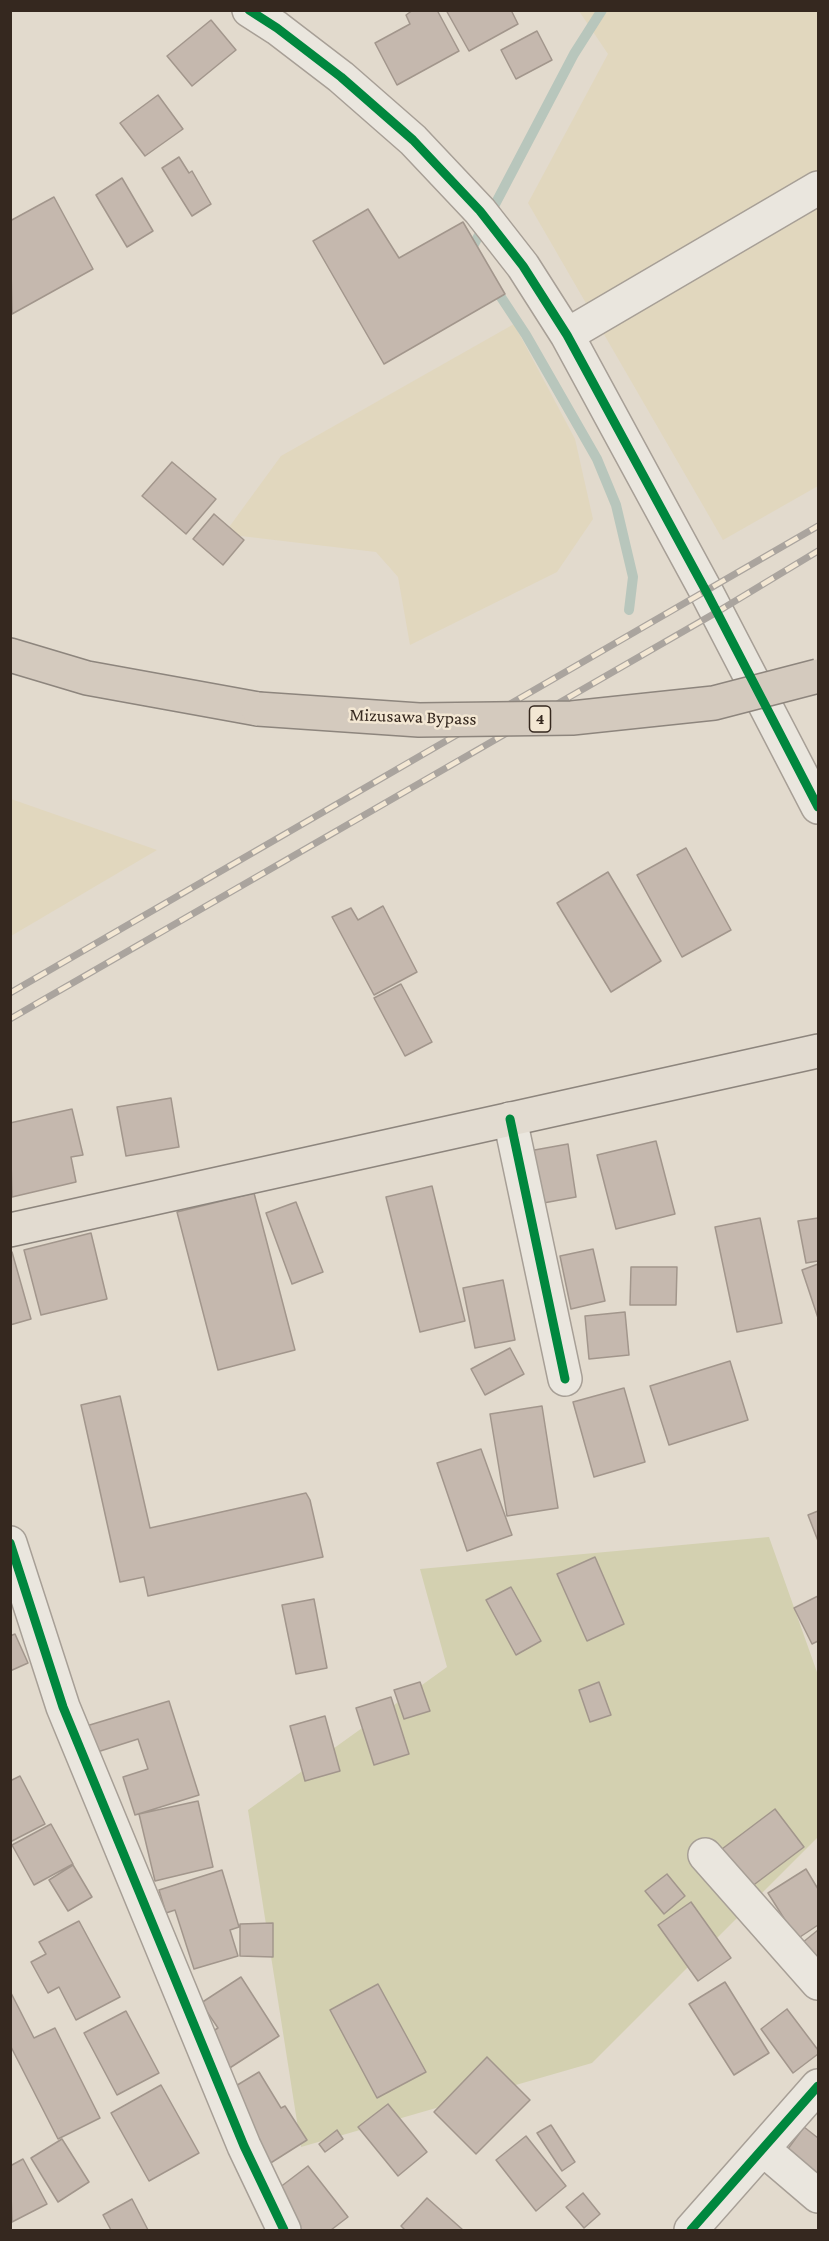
<!DOCTYPE html>
<html>
<head>
<meta charset="utf-8">
<style>
  body { margin:0 }
  #map { position:relative; width:829px; height:2241px; overflow:hidden; background:#e2dacd; font-family:"Crimson Pro",serif }
  canvas { display:block }
  .frame { position:absolute; inset:0; border:12px solid #35281f; pointer-events:none }
</style>
</head>
<body>
<div id="map">
<canvas width="829" height="2241"></canvas>
<div class="frame"></div>
</div>
<script>
const g = document.querySelector('canvas').getContext('2d');
g.lineJoin = 'round';
function paint(path, color) {
  g.fillStyle = color;
  g.fill(path, 'evenodd');
}
function toPath(rows) {
  const path = new Path2D();
  for (const r of rows) {
    path.moveTo(r[0], r[1]);
    for (let i = 2; i < r.length; i += 2) path.lineTo(r[i], r[i + 1]);
  }
  return path;
}
function stroke(path, color, width, dash) {
  g.strokeStyle = color;
  g.lineWidth = width;
  g.lineCap = dash ? 'butt' : 'round';
  g.setLineDash(dash || []);
  g.stroke(path);
}
function label(font, color, halo, rows, align = 'center') {
  g.font = font + ' "Crimson Pro",serif';
  g.lineWidth = 5;
  g.setLineDash([]);
  g.textBaseline = 'middle';
  g.strokeStyle = halo;
  g.fillStyle = color;
  for (const [text, x, y, turn = 0] of rows) {
    g.save();
    g.translate(x, y);
    g.rotate((+turn || 0) * Math.PI / 180);
    g.textAlign = isNaN(turn) ? turn : align;
    if (halo) g.strokeText(text, 0, 0);
    g.fillText(text, 0, 0);
    g.restore();
  }
}
paint(toPath([
  [579,11,818,11,818,486,723,540,528,203,608,54],
  [514,324,575,439,593,519,557,572,410,645,398,577,376,552,224,534,281,456],
  [11,799,157,850,11,936]
]), '#e1d7be');
paint(toPath([
  [769,1537,818,1675,818,1837,592,2063,301,2147,248,1810,447,1667,420,1569]
]), '#d3d0b0');
stroke(toPath([
  [471,256,469,254,574,54,602,10],
  [493,285,526,335,597,459,616,505,633,577,629,610]
]), '#b8c6bc', 10);
const building = toPath([
  [413,10,437,10,459,51,397,85,375,43,410,24,406,15,413,10],
  [446,10,511,10,518,24,469,51,446,10],
  [211,20,236,50,192,86,167,56,211,20],
  [537,31,552,60,516,79,501,50,537,31],
  [158,95,183,129,145,156,120,123,158,95],
  [179,157,189,173,192,171,211,204,192,216,162,168,179,157],
  [122,178,153,231,127,247,96,195,122,178],
  [54,197,93,269,12,314,10,221,54,197],
  [368,209,399,258,463,222,505,294,384,364,313,241,368,209],
  [172,462,216,499,186,534,142,496,172,462],
  [214,514,244,540,223,565,193,539,214,514],
  [686,848,731,930,682,957,637,875,686,848],
  [608,872,661,961,611,992,557,903,608,872],
  [383,906,417,972,374,995,332,917,351,908,358,920,383,906],
  [401,984,432,1042,405,1056,374,998,401,984],
  [171,1098,179,1147,126,1156,117,1107,171,1098],
  [72,1109,83,1155,71,1157,76,1182,12,1197,10,1123,72,1109],
  [656,1141,675,1214,616,1229,597,1155,656,1141],
  [568,1144,576,1197,538,1204,529,1151,568,1144],
  [432,1186,465,1321,420,1332,386,1197,432,1186],
  [254,1193,295,1350,218,1370,177,1212,254,1193],
  [296,1202,323,1272,292,1284,266,1213,296,1202],
  [760,1218,782,1323,737,1332,715,1227,760,1218],
  [818,1218,818,1261,806,1263,798,1221,818,1218],
  [91,1233,107,1299,41,1315,24,1250,91,1233],
  [593,1249,605,1301,571,1309,560,1256,593,1249],
  [12,1252,31,1319,10,1325,10,1253,12,1252],
  [818,1264,818,1318,802,1270,818,1264],
  [631,1267,677,1267,676,1305,630,1305,631,1267],
  [503,1280,515,1340,475,1348,463,1288,503,1280],
  [625,1312,629,1355,589,1359,585,1316,625,1312],
  [510,1348,524,1374,485,1395,471,1369,510,1348],
  [730,1361,748,1420,669,1445,650,1386,730,1361],
  [624,1388,645,1462,594,1477,573,1402,624,1388],
  [120,1396,150,1528,306,1493,310,1500,323,1557,148,1596,144,1577,120,1582,81,1405,120,1396],
  [542,1406,558,1508,507,1516,490,1414,542,1406],
  [481,1449,512,1535,467,1551,437,1463,481,1449],
  [818,1511,818,1541,808,1515,818,1511],
  [595,1557,624,1624,587,1641,557,1574,595,1557],
  [511,1587,541,1641,516,1655,486,1600,511,1587],
  [818,1596,818,1641,812,1644,794,1608,818,1596],
  [314,1599,327,1668,296,1674,282,1605,314,1599],
  [15,1634,28,1663,10,1671,10,1636,15,1634],
  [420,1682,430,1711,404,1719,394,1690,420,1682],
  [599,1682,611,1715,590,1722,579,1690,599,1682],
  [391,1697,409,1754,374,1765,356,1708,391,1697],
  [169,1701,199,1795,135,1815,123,1777,148,1769,138,1739,91,1754,83,1727,169,1701],
  [325,1716,340,1771,305,1781,290,1726,325,1716],
  [20,1776,45,1824,10,1842,10,1781,20,1776],
  [198,1801,213,1867,155,1881,139,1814,198,1801],
  [775,1809,804,1847,747,1890,718,1852,775,1809],
  [51,1824,73,1864,34,1885,12,1845,51,1824],
  [73,1865,92,1897,68,1911,49,1880,73,1865],
  [806,1869,818,1889,818,1925,797,1939,768,1893,806,1869],
  [222,1870,239,1927,230,1930,238,1956,194,1969,175,1910,166,1913,159,1890,222,1870],
  [667,1874,685,1896,664,1914,645,1891,667,1874],
  [691,1902,731,1958,698,1981,658,1925,691,1902],
  [79,1921,120,1997,76,2020,59,1987,48,1993,31,1962,46,1954,39,1942,79,1921],
  [273,1923,273,1957,240,1956,240,1924,273,1923],
  [818,1930,818,1964,797,1947,818,1930],
  [241,1977,279,2036,222,2073,200,2039,218,2028,201,2003,241,1977],
  [725,1982,769,2053,734,2075,689,2004,725,1982],
  [378,1984,426,2072,377,2098,330,2010,378,1984],
  [10,1991,34,2038,55,2028,100,2118,58,2139,10,2045,10,1991],
  [787,2009,818,2050,818,2054,793,2073,761,2029,787,2009],
  [126,2011,159,2073,117,2095,84,2033,126,2011],
  [487,2057,530,2100,476,2154,434,2112,487,2057],
  [259,2072,281,2108,285,2106,307,2140,269,2164,224,2093,259,2072],
  [161,2085,199,2153,149,2181,111,2113,161,2085],
  [388,2104,427,2152,398,2176,358,2127,388,2104],
  [551,2125,575,2162,562,2171,537,2133,551,2125],
  [804,2127,818,2138,818,2183,782,2157,804,2127],
  [337,2130,343,2139,325,2152,319,2144,337,2130],
  [526,2136,566,2186,536,2211,496,2160,526,2136],
  [62,2139,89,2182,58,2202,31,2158,62,2139],
  [23,2159,47,2204,12,2222,10,2166,23,2159],
  [308,2166,348,2217,331,2230,299,2230,271,2194,308,2166],
  [583,2193,600,2214,584,2228,566,2207,583,2193],
  [427,2198,463,2230,405,2230,401,2226,427,2198],
  [132,2199,148,2230,111,2230,103,2215,132,2199]
]);
paint(building, '#c5b8ae');
stroke(building, '#a2968c', 1.5);
const minor = toPath([
  [249,10,277,28,341,77,413,140,480,211,523,266,567,335,707,593,818,807],
  [567,335,818,188],
  [510,1119,565,1379],
  [10,1543,63,1707,244,2146,284,2230],
  [705,1855,818,1983],
  [763,2149,818,2196],
  [691,2230,818,2086]
]);
const major = toPath([
  [10,1230,818,1051]
]);
const highway = toPath([
  [10,655,87,678,258,709]
]);
stroke(minor, '#a79f96', 36);
stroke(major, '#8d857d', 36);
stroke(highway, '#8d857d', 36);
stroke(minor, '#eae6de', 33);
stroke(major, '#e2dbd0', 33);
stroke(highway, '#d4cabe', 33);
const rail = toPath([
  [10,993,818,526],
  [10,1019,717,612,818,551]
]);
stroke(rail, '#aaa49e', 7);
stroke(rail, '#f3e7d3', 4.5, [14]);
const highwayBridge = toPath([
  [258,709,419,720,572,718,714,703,818,676]
]);
stroke(highwayBridge, '#8d857d', 36, []);
stroke(highwayBridge, '#d4cabe', 33);
stroke(toPath([
  [249,10,277,28,341,77,413,140,480,211,523,266,567,335,707,593,818,807],
  [510,1119,565,1379],
  [10,1543,63,1707,244,2146,284,2230],
  [691,2230,818,2086]
]), '#00873e', 9);
for (const [x, y, w] of [
  [540,719,21]
]) {
  const box = new Path2D();
  box.roundRect(x - w / 2, y - 13, w, 26, 4.5);
  g.fillStyle = '#f3e7d3';
  g.fill(box);
  stroke(box, '#35281f', 1.5);
}
label('bold 16px', '#35281f', null, [
  ["4",540,719]
]);
label('18px', '#35281f', '#f3e7d3', [
  ["Mizusawa Bypass",413,717,2]
]);
</script>
</body>
</html>
